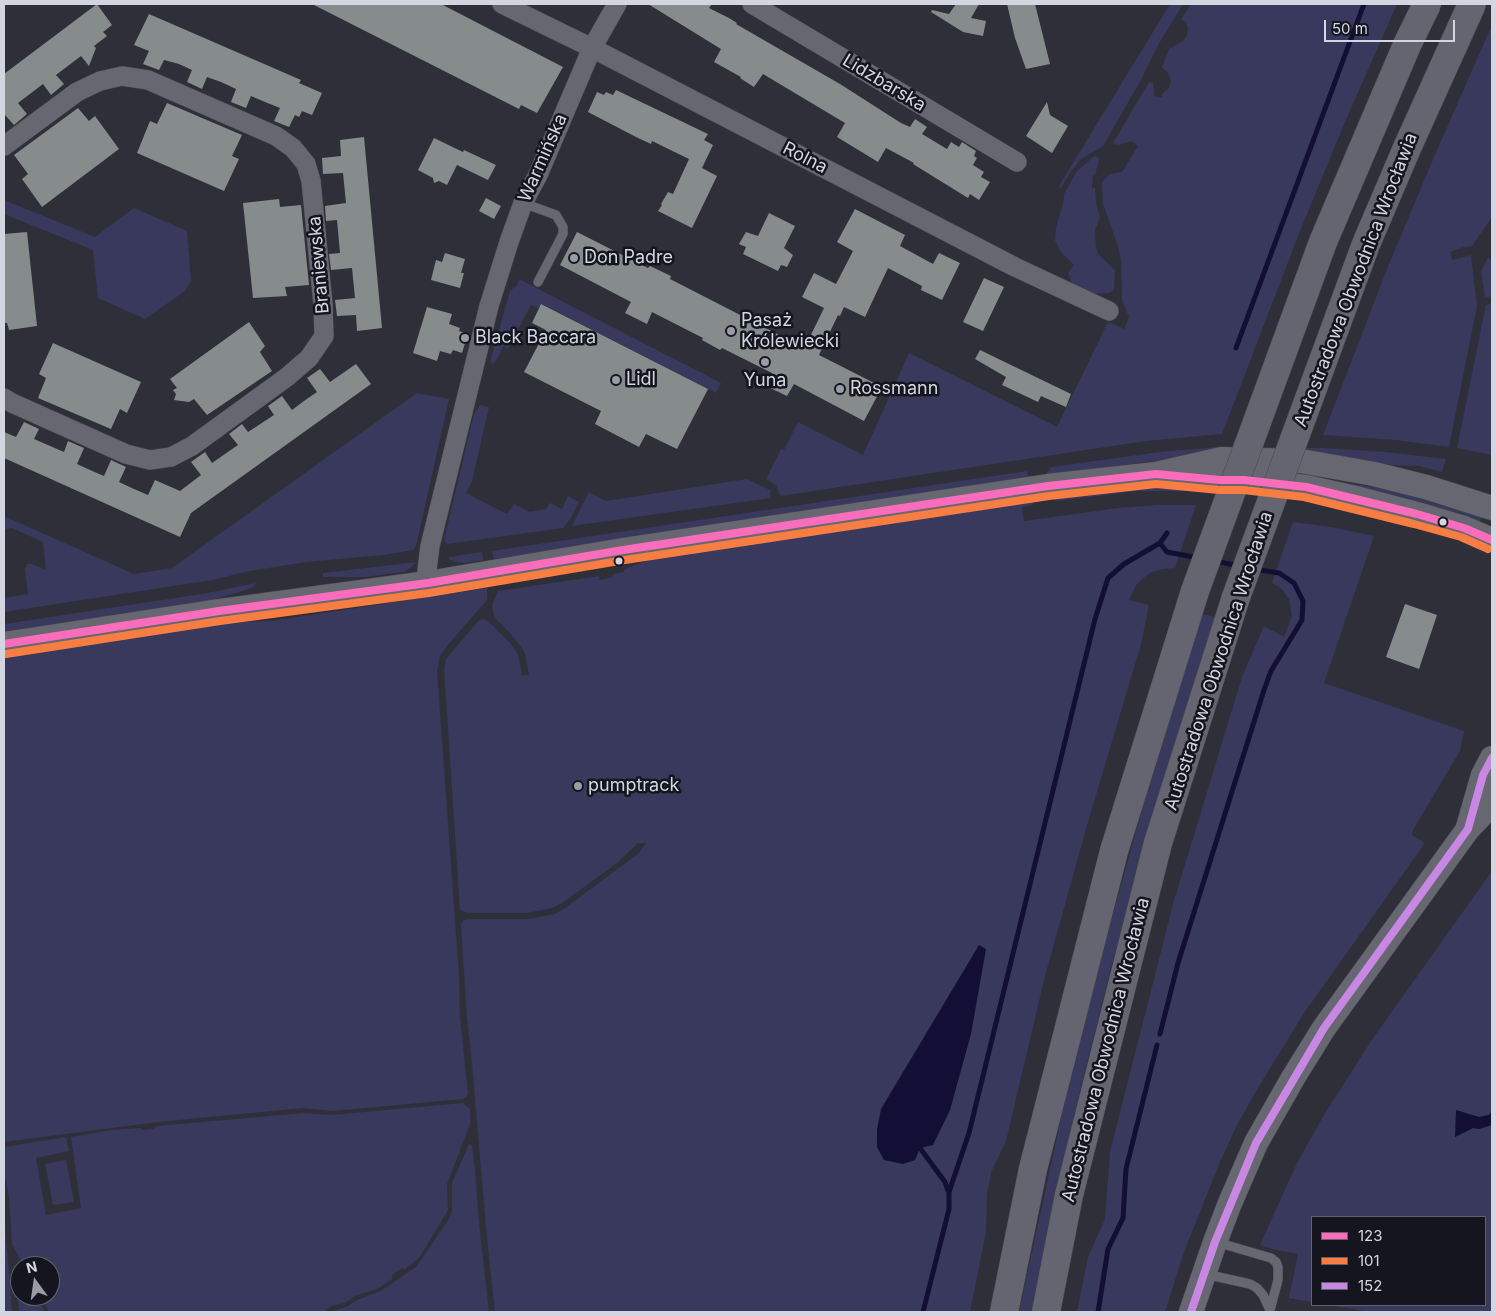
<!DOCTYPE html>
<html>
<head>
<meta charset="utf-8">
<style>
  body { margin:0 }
  #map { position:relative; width:1496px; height:1316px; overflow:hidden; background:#2f2f3a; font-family:Inter,sans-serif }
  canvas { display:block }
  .frame { position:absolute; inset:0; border:5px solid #d3d5e1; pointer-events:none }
  .legend { position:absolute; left:1311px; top:1216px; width:175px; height:90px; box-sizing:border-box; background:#14151e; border:1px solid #60626c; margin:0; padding:6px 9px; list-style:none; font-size:15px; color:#d3d5e1 }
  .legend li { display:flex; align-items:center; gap:10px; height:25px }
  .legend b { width:25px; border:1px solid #60626c }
  .north { position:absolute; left:10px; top:1256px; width:50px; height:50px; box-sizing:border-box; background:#14151e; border:1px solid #60626c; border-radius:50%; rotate:346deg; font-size:14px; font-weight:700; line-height:20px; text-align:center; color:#d3d5e1 }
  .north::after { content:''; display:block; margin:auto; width:18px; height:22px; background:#9a9ba7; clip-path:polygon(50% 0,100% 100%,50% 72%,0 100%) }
  .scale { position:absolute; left:1324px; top:20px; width:131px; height:22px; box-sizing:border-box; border:2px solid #d3d5e1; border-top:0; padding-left:6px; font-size:15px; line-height:18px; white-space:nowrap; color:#d3d5e1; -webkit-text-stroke:4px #14151e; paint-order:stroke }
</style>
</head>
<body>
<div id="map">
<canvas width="1496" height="1316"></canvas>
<div class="frame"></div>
<ul class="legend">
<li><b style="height:6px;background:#fb6dba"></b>123</li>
<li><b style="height:6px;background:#f77d43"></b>101</li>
<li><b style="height:6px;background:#c787e3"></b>152</li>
</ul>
<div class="north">N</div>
<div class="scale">50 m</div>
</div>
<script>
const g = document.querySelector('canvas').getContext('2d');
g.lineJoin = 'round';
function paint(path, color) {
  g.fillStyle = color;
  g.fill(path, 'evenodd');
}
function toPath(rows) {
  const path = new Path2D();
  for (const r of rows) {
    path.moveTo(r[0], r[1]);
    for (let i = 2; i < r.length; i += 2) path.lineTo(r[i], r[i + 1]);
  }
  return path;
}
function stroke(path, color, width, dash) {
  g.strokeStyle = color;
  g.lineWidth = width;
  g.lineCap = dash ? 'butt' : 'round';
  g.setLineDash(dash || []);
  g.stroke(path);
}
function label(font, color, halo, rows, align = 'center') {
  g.font = font + ' Inter,sans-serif';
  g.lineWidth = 5;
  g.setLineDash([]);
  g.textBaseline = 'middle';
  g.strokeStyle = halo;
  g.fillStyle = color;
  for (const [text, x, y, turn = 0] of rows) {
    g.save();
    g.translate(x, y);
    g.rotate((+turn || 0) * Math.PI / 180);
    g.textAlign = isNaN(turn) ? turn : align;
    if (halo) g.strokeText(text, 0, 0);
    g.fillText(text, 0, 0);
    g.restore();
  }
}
paint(toPath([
  [1170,4,1183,4,1158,45,1142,78,1103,146,1081,159,1070,173,1060,189,1059,186],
  [1191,4,1397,4,1345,122,1300,231,1222,434,1146,441,780,496,776,485,766,479,781,449,784,450,798,422,863,455,909,353,1057,427,1108,322,1124,329,1129,317,1122,300,1121,260,1118,246,1103,204,1102,182,1110,174,1122,172,1138,146,1132,141,1117,145,1113,143,1149,82,1153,83,1154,96,1162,98,1162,94,1169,88,1171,81,1168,73,1162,67,1169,49,1183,41,1187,35,1188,28,1186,22,1181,19],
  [1492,25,1492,217,1472,246,1464,247,1450,252,1452,260,1471,255,1477,306,1449,447,1396,440,1323,435,1389,264,1434,157],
  [1097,156,1099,159,1095,175,1093,175,1092,188,1095,188,1096,202,1100,218,1095,230,1096,247,1098,254,1115,270,1114,288,1113,291,1109,293,1093,294,1072,283,1068,273,1074,265,1062,253,1055,241,1056,228,1064,200,1064,194,1077,171,1093,157],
  [4,200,95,237,134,208,187,231,191,281,185,291,145,319,98,298,93,250,4,214],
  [1488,257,1492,261,1492,296,1485,298,1481,272],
  [519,279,721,383,716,393,542,304,539,309,531,305,516,333,514,332,511,338,513,339,508,349,504,346,494,364,490,362,510,291,517,285],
  [1492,303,1492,455,1457,448,1486,305],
  [417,393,449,399,417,542,414,550,383,555,306,562,250,571,212,580,4,612,4,598,28,594,25,569,27,564,32,564,46,570,43,542,12,528,4,530,4,516,134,574,172,568],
  [480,405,489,407,472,481,466,493,507,514,514,504,530,512,546,509,550,503,562,509,568,496,579,502,571,518,563,528,447,544,444,540,474,414],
  [1218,447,1324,448,1386,452,1446,459,1442,472,1419,466,1181,457,1047,476,1047,472,1052,467,1159,452],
  [1027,471,1029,478,494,559,492,551],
  [1307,477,1375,487,1411,495,1482,517,1479,522],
  [747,479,770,490,771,498,572,526,589,492,606,501],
  [1161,487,1196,488,1196,491,1139,491,1057,501,1051,497,1118,489],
  [1032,500,1033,505,1022,507,1024,521,1118,508,1158,505,1196,505,1175,568,1162,569,1150,573,1142,579,1136,585,1129,600,1149,605,1141,644,1088,822,1045,976,1006,1141,991,1173,987,1193,986,1232,970,1312,495,1312,487,1238,471,1053,467,1019,461,924,464,920,469,919,529,919,555,914,565,908,631,859,639,853,646,843,638,843,617,863,562,903,552,908,527,913,468,913,460,910,444,669,446,659,478,621,483,619,488,621,510,643,518,654,522,675,529,675,525,653,522,648,509,632,494,617,492,605,498,591,599,576,600,580,613,577,613,574,624,572,624,569,659,556],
  [1293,522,1331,527,1374,536,1324,683,1464,731,1460,751,1413,830,1412,835,1425,843,1304,1013,1258,1088,1237,1125,1220,1162,1184,1252,1165,1312,1077,1312,1088,1257,1105,1219,1110,1152,1173,904,1242,677,1264,626,1284,637,1292,616,1289,599,1282,589,1272,583],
  [482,552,483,560,464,563,456,562,450,560,448,557],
  [417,562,410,568,404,572,364,577,323,577,323,573],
  [255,583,255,585,252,588,213,600,4,634,4,624,208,593],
  [487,588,487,600,446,647,440,656,437,671,459,976,460,1017,468,1094,466,1097,463,1099,333,1111,303,1108,158,1122,4,1142,4,653,200,623,271,621],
  [1202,614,1215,617,1153,815,1113,960,1075,1111,1031,1312,1019,1312,1064,1105,1104,946,1155,763],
  [1492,871,1492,1111,1489,1115,1479,1117,1455,1137,1473,1128,1479,1129,1492,1125,1492,1312,1371,1312,1328,1305,1485,1305,1485,1217,1312,1217,1312,1302,1289,1298,1298,1254,1272,1249,1260,1245,1297,1163,1324,1115,1371,1041],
  [463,1103,470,1109,470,1124,447,1184,448,1210,419,1258,405,1269,402,1268,392,1275,392,1279,379,1288,355,1296,345,1303,331,1306,324,1312,49,1312,41,1296,50,1296,50,1266,24,1266,12,1244,9,1197,4,1173,4,1147,66,1137,69,1151,36,1158,46,1215,81,1208,71,1137,112,1130,140,1128,143,1130,154,1129,157,1126,304,1113,332,1115],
  [469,1144,472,1145,475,1169,479,1222,489,1312,330,1312,348,1306,357,1300,381,1291,417,1266,449,1219,452,1211,452,1183],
  [66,1160,74,1202,53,1205,45,1164],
  [4,1214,9,1272,12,1312,4,1312],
  [17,1266,20,1267,20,1296,36,1296,45,1312,19,1312,15,1271]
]), '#38395c');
paint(toPath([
  [979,945,986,949,971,1034,950,1110,933,1145,920,1148,915,1160,903,1164,884,1160,877,1147,877,1130,881,1109],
  [1456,1110,1479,1117,1489,1115,1492,1111,1492,1125,1479,1129,1473,1128,1455,1137]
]), '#120e35');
stroke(toPath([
  [1236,348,1364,4],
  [1160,543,1167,552,1199,558],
  [1215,561,1239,566],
  [1160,1034,1178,963,1264,690,1271,671,1302,620,1303,601,1294,583,1279,573,1254,569],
  [920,1148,945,1182,948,1191],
  [923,1312,949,1209,949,1192,969,1133,1095,619,1108,578,1124,564,1160,543,1167,533],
  [1098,1312,1108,1249,1123,1218,1126,1169,1157,1045]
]), '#120e35', 5);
paint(toPath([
  [97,4,112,25,103,32,107,36,94,46,96,48,89,66,81,56,56,75,64,84,51,95,43,84,18,103,27,114,14,125,4,114,4,74],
  [312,4,441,4,563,67,537,113,521,105,519,109],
  [648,4,712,4,709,8,729,18,737,23,736,24,840,84,901,123,910,127,915,119,927,127,922,134,947,149,951,142,959,147,962,142,976,151,974,156,977,158,973,165,984,172,981,177,990,182,979,200,970,194,968,198,913,164,914,163,886,148,878,162,837,137,845,123,763,74,754,87,740,78,741,77,714,62,721,49],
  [956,4,979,4,971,18,986,21,983,36,963,32,931,12,932,10,949,14],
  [1007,4,1035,4,1050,64,1026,69,1015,38],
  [149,14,301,80,299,83,322,93,312,115,302,111,299,117,295,115,289,127,274,121,280,108,265,102,251,96,246,108,231,102,236,89,221,82,207,77,202,89,187,82,192,70,179,64,164,60,159,70,143,64,149,51,134,45],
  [616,90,708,134,704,140,713,145,702,168,717,176,692,228,658,211,662,205,661,204,668,192,673,194,689,159,652,141,651,144,636,137,588,112,597,92,604,95,606,92,613,95],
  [1047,102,1050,115,1068,126,1052,153,1026,136],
  [167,103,242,135,232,156,239,159,224,191,137,153,150,121,157,124],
  [78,108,89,121,95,116,119,149,42,207,22,179,28,174,14,155],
  [364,137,382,328,357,331,356,315,337,316,335,300,355,298,352,268,331,270,329,254,340,253,337,220,326,221,325,206,346,203,343,173,323,174,322,158,341,156,340,140],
  [434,138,463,152,464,150,496,165,488,180,457,165,447,185,439,181,434,183,433,178,418,170],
  [486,198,501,206,494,219,479,211],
  [279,199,280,207,301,205,309,285,285,287,287,296,253,298,243,203],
  [855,209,905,235,900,246,933,264,939,253,960,263,942,300,921,290,922,286,888,268,865,317,844,307,840,316,838,315,819,355,882,387,864,421,794,384,787,396,766,386,772,373,722,348,720,350,702,340,703,338,652,312,647,324,625,313,631,302,560,265,577,232,648,268,650,266,671,276,670,279,789,340,790,337,806,345,824,308,802,297,814,273,836,284,853,251,837,242],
  [769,213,795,226,784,248,793,255,787,267,781,265,778,271,743,254,746,247,739,244,746,232,758,236],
  [27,232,37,326,9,330,7,323,4,323,4,234],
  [445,253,465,259,461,273,464,273,460,288,431,280,436,260,442,262],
  [984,278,1004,287,983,331,963,322],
  [541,304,708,389,677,449,646,434,639,447,595,424,601,411,524,372,546,330,532,323],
  [427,307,452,314,449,324,460,328,459,331,468,334,462,353,453,350,451,354,440,351,437,361,413,353],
  [249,322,265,346,260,352,272,371,207,415,194,399,189,402,174,400,176,394,173,390,177,388,170,379],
  [53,343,141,382,127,413,120,409,111,429,38,398,46,378,39,374],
  [980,350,1071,394,1066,407,1041,396,1038,402,1002,385,1006,377,975,359],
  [356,364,371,384,191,513,180,537,4,458,4,432,16,437,24,422,39,429,34,439,64,452,68,441,84,448,77,464,90,470,104,476,111,460,126,467,119,482,134,489,148,495,155,480,180,491,201,475,191,462,205,452,212,463,238,445,229,434,242,424,248,432,274,415,268,406,282,396,292,410,304,401,317,392,307,378,320,369,330,382],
  [1405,604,1437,615,1419,669,1386,657]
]), '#868b8c');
const service = toPath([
  [523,203,556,215,563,227,563,234,538,282],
  [1216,1242,1271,1258,1276,1262,1278,1267,1278,1280,1270,1310],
  [1205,1274,1250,1284,1257,1288,1263,1295,1270,1310]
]);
const minor = toPath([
  [502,4,592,48,1015,267,1109,311],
  [752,4,1017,162],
  [4,146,77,92,100,81,122,76,148,80,276,136,293,148,306,164,311,181,323,304,324,336,309,358,287,377,192,446,171,457,150,460,126,454,12,403,4,398],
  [428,583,427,570,430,546,489,306,509,242,523,203,538,175,592,48,617,4]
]);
const tertiary = toPath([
  [1177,476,1220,480,1244,480,1306,487,1360,499,1417,514,1464,528,1492,540],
  [4,644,219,611,428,583,623,550,1048,486,1156,474,1222,459,1301,461,1374,474,1426,487,1492,508],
  [1468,827,1483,775,1492,758],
  [1191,1312,1215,1242,1230,1203,1256,1143,1293,1078,1324,1028,1468,829,1492,804]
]);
const motorway = toPath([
  [1004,1312,1033,1169,1114,851,1195,591],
  [1046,1312,1069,1195,1158,843,1236,597]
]);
stroke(service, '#4a4a54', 10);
stroke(minor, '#4a4a54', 20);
stroke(tertiary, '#4a4a54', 25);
stroke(motorway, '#4a4a54', 29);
stroke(service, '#666770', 9);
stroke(minor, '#666770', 19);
stroke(tertiary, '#666770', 24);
stroke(motorway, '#656571', 28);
const motorwayBridge = toPath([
  [1195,591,1323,242,1407,45,1427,4],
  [1236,597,1366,244,1407,148,1472,4]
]);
stroke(motorwayBridge, '#4a4a54', 29, []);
stroke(motorwayBridge, '#656571', 28);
stroke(toPath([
  [4,644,219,611,428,583,623,550,1048,486,1156,474,1220,480,1244,480,1306,487,1417,514,1464,528,1492,540]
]), '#fb6dba', 8);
stroke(toPath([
  [6,654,220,621,429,593,625,560,1049,496,1156,484,1219,490,1243,490,1304,497,1414,524,1461,537,1488,549]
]), '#f77d43', 8);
stroke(toPath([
  [1191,1312,1215,1242,1256,1143,1324,1028,1468,829,1483,775,1492,758]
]), '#c787e3', 8);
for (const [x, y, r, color] of [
  [574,258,5,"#9a9ba7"],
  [731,331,5,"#9a9ba7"],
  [465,338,5,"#9a9ba7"],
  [765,362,5,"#9a9ba7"],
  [616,380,5,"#9a9ba7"],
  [840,389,5,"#9a9ba7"],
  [1443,522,4.5,"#d3d5e1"],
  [619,561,4.5,"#d3d5e1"],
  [578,786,5,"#9a9ba7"]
]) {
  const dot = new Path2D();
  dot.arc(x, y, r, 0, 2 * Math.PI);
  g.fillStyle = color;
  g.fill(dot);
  stroke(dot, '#14151e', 2);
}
label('18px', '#d3d5e1', '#14151e', [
  ["Lidzbarska",884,83,31],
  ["Warmińska",543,158,-66],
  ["Rolna",805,158,27],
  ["Braniewska",319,265,-95],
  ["Autostradowa Obwodnica Wrocławia",1356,280,-69],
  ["Autostradowa Obwodnica Wrocławia",1219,661,-72],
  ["Autostradowa Obwodnica Wrocławia",1106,1050,-76]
]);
label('18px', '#d3d5e1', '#14151e', [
  ["Don Padre",584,258],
  ["Pasaż",741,321],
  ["Królewiecki",741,342],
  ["Black Baccara",475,338],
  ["Lidl",626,380],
  ["Yuna",765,381,"center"],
  ["Rossmann",850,389],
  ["pumptrack",588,786]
], 'left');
</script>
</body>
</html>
